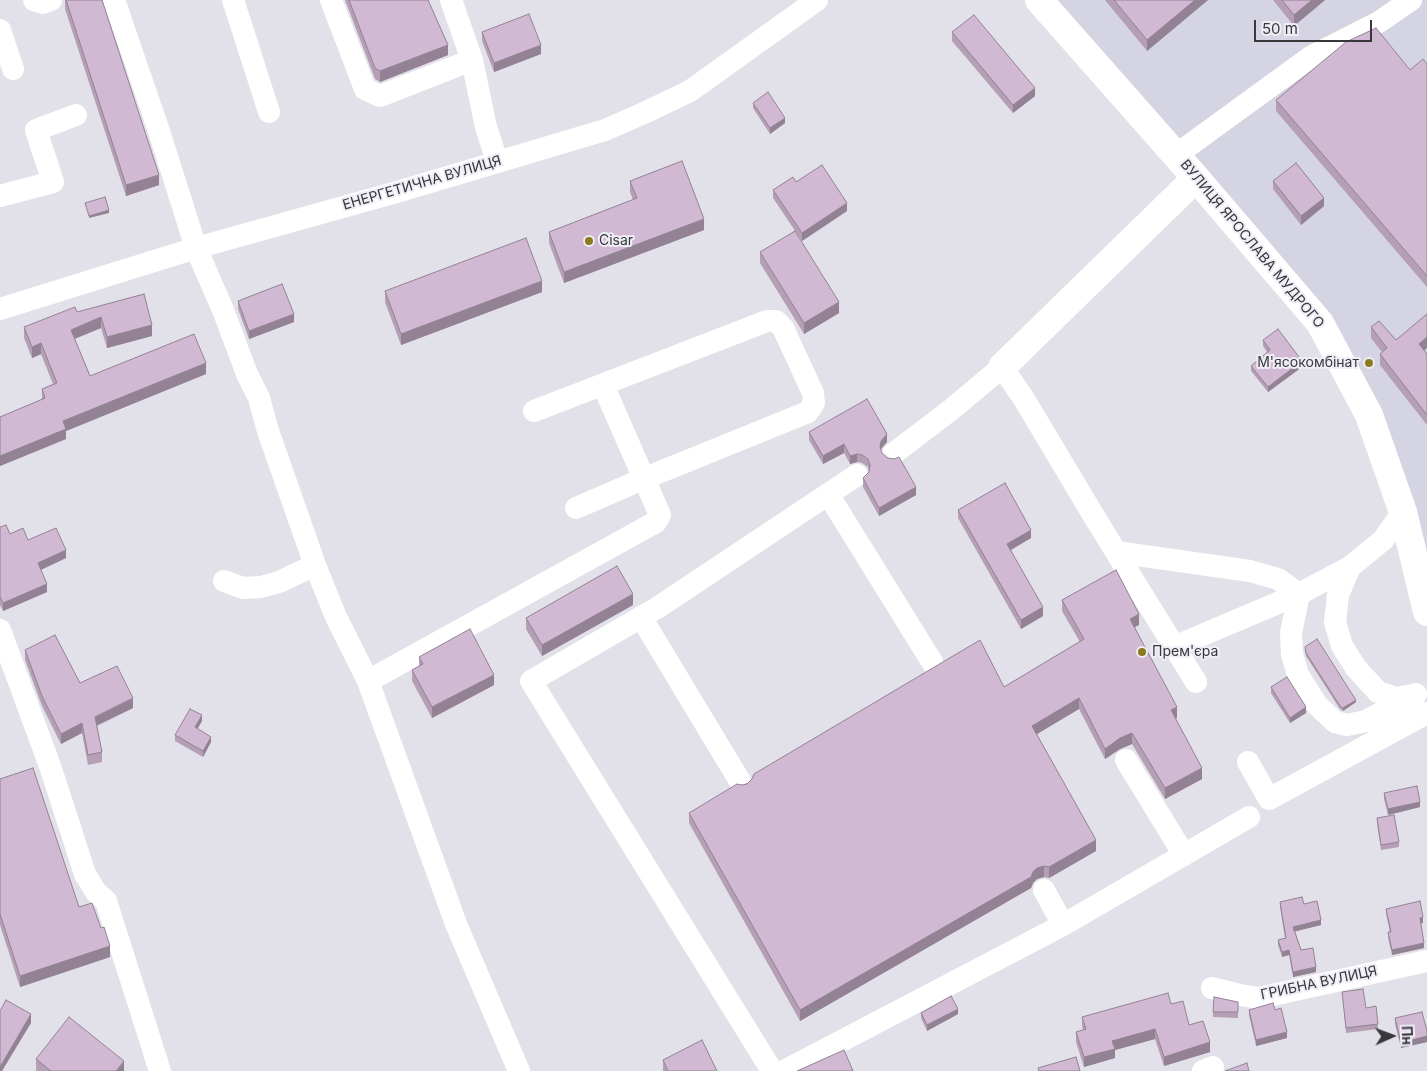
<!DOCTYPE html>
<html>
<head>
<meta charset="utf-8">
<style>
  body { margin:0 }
  #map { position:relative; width:1427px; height:1071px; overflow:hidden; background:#e2e1e9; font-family:Inter,sans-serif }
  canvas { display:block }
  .north { position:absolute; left:1367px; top:1011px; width:50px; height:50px; -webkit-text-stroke:4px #efeef7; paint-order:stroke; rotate:88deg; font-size:14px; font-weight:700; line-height:20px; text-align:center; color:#38383b }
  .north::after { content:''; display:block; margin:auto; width:18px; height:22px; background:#38383b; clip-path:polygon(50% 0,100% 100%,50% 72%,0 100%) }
  .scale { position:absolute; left:1254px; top:20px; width:118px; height:22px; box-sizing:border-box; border:2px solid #38383b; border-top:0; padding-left:6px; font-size:15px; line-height:18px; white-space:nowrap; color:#38383b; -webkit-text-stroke:4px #efeef7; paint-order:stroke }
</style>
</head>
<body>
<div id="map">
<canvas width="1427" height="1071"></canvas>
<div class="north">Пн</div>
<div class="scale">50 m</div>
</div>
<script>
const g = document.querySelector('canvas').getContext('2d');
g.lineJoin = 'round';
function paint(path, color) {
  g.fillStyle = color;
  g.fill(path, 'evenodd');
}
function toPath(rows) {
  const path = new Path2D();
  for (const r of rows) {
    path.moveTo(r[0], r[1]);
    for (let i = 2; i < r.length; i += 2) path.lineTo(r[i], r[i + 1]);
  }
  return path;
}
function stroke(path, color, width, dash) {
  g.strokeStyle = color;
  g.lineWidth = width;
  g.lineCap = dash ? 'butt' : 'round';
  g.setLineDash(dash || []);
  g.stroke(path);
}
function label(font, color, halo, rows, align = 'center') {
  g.font = font + ' Inter,sans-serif';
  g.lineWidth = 4;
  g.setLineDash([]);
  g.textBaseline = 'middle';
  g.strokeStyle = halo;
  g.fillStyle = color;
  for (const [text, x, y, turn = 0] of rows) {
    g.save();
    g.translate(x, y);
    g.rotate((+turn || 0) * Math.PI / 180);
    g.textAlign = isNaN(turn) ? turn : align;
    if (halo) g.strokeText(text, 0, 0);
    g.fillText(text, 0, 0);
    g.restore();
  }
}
paint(toPath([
  [1043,0,1427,0,1427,603,1321,319]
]), '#d5d4e3');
stroke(toPath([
  [34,0,43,3,51,0],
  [114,0,159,131,196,248,223,310,247,374,259,398,268,431,315,565,336,617,368,681,456,924,519,1071],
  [233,0,269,112],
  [331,0,365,89,380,96,472,60],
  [451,0,472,60,486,127,497,161],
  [0,30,13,69],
  [1176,155,1312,56,1379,22,1411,0],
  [0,196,53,182,36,130,76,115],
  [0,309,196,248,397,192,605,130,644,113,690,91,817,0],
  [534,411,767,321,776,321,783,328,813,393,814,403,808,412,643,479,576,508],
  [893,454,952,409,1002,367,1024,399,1092,513,1196,682],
  [828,494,932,662],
  [1116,552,1250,571,1278,579,1299,594,1291,633,1292,654,1298,675,1317,705,1335,722,1347,725,1366,721,1416,694],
  [1350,567,1338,595,1335,622,1342,646,1356,668,1378,692,1396,698,1412,695],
  [224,581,243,588,261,587,279,582,315,565],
  [641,617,741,783],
  [0,630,51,769,85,874,96,892,106,901,160,1071],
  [1174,647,1299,594,1350,567,1383,540,1403,512],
  [368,681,656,522,660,515,603,385],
  [1126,760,1184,855],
  [1248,762,1269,799,1427,713],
  [1044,890,1063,925],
  [1212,988,1240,995,1259,998,1427,961],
  [772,1071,531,681,657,608,857,475],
  [784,1071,1063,925,1249,817],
  [1203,1071,1213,1067]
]), '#fff', 22);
stroke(toPath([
  [1039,0,1196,178,1320,323,1369,415,1403,512,1427,612],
  [1002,367,1196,178]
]), '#fff', 28);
paint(toPath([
  [65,0,102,0,159,185,126,196,65,9],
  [345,0,428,0,448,55,380,82,375,79],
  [1105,0,1208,0,1147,51],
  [1273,0,1325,0,1294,26],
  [482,32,541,54,494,72,482,41],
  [952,32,1035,96,1013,113,952,41],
  [1427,64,1427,287,1276,111,1276,100,1410,70],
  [753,103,785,123,770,134,753,108],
  [630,181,704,230,564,283,549,243,549,232,633,200,630,192],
  [1273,181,1324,206,1301,225,1273,189],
  [796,182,847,211,802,241,773,198,773,190],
  [760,252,839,313,804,334,760,263],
  [385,291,542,292,401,345,385,302],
  [144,294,152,336,107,348,101,328,75,339,90,376,206,374,66,431,66,439,0,466,0,417,42,400,42,389,53,384,41,354,32,358,24,338,24,327],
  [238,301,294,322,249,339,238,309],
  [1427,314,1427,348,1424,350,1427,354,1427,425,1380,365,1380,354,1382,352,1371,338,1371,327,1396,340],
  [1263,340,1302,367,1268,392,1251,371,1251,366,1267,352,1263,346],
  [809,432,887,442,881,449,882,453,916,495,879,516,863,487,863,478,869,472,868,467,862,463,857,462,850,464,844,453,823,464,809,440],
  [958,510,1031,538,1011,550,1043,616,1021,629,958,518],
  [0,527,10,534,28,540,66,558,41,570,47,592,3,611,0,605],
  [1062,600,1139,625,1135,627,1177,718,1175,719,1202,779,1165,799,1132,744,1120,749,1105,759,1079,709,1037,734,1096,851,1049,878,1044,877,1037,879,1033,883,1031,888,800,1021,689,823,689,813,742,785,1004,687,1080,642,1062,611],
  [633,605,542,656,526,629,526,618],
  [1305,647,1356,702,1343,711,1340,709,1306,656],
  [25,650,80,683,133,708,97,726,102,752,102,762,88,765,82,733,61,744,42,706,25,660],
  [419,657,494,685,432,718,412,681,412,670,419,666],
  [1271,687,1306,713,1290,723,1271,693],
  [202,721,197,729,211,742,203,757,175,741,175,735],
  [0,779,79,907,101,928,110,957,20,987,0,925],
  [1384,793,1420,807,1388,815,1384,799],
  [1377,818,1399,842,1399,847,1381,850,1377,823],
  [1280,902,1304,904,1321,925,1295,931,1301,950,1316,972,1293,977,1289,955,1282,957,1278,945,1278,940,1285,938,1280,907],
  [1386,909,1423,923,1421,923,1424,948,1392,955,1388,938,1388,932,1390,932,1386,914],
  [1342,992,1366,1008,1378,1024,1378,1029,1346,1033],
  [1238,1002,1238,1018,1213,1017,1213,1012],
  [1171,1004,1210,1052,1164,1066,1155,1039,1115,1050,1115,1058,1084,1067,1076,1042,1076,1032,1083,1030,1082,1026,1082,1017],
  [1249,1010,1275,1010,1287,1038,1256,1046,1249,1015],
  [921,1013,958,1014,927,1031,921,1018],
  [1395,1018,1427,1031,1427,1042,1401,1048,1395,1024],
  [36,1059,124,1071,37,1071,36,1070],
  [663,1060,717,1071,663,1071]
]), '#b49fb5');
paint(toPath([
  [1195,0,1208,0,1147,51,1147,40],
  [1312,0,1325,0,1294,26,1294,15],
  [448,45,448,55,380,82,380,71],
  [541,45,541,54,494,72,494,63],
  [1035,88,1035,96,1013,113,1013,105],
  [785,118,785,123,770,134,770,128],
  [159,175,159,185,126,196,126,185],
  [1324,198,1324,206,1301,225,1301,216],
  [847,203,847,211,802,241,802,233],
  [109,210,109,213,89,218,89,216],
  [704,219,704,230,564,283,564,272],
  [542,281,542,292,401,345,401,334],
  [839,302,839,313,804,334,804,323],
  [294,314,294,322,249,339,249,331],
  [101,317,101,328,71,340,71,330],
  [152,325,152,336,107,348,107,337],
  [1427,337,1427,348,1419,355,1419,344],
  [41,343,41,354,32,358,32,347],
  [1302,361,1302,367,1268,392,1268,387],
  [206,363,206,374,66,431,66,439,0,466,0,456,63,421],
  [887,434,887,442,881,449,880,447,881,441],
  [844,444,844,453,823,464,823,456],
  [857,454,857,462,850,464,850,456],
  [916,487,916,495,879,516,879,508],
  [1031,530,1031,538,1007,552,1007,544],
  [66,550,66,558,38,571,38,563],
  [47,584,47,592,3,611,3,603],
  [633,594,633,605,542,656,542,645],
  [1043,607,1043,616,1021,629,1021,620],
  [1139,614,1139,625,1130,629,1130,619],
  [494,675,494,685,432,718,432,707],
  [133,698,133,708,95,726,95,717],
  [1079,698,1079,709,1032,737,1032,726],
  [1356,700,1356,702,1343,711,1343,708],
  [1177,707,1177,718,1171,721,1171,710],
  [1306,707,1306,713,1290,723,1290,718],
  [202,715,202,721,195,733,195,727],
  [82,723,82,733,61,744,61,734],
  [1132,733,1132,744,1120,749,1105,759,1105,749,1120,738],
  [211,737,211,742,203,757,203,751],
  [1202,768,1202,779,1165,799,1165,788],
  [1420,802,1420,807,1388,815,1388,809],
  [1096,840,1096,851,1049,878,1049,867],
  [1044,866,1044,877,1037,879,1033,883,1031,888,800,1021,800,1010,1033,872,1037,868],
  [1423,917,1423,923,1420,924,1420,918],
  [1321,920,1321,925,1293,932,1293,927],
  [1424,943,1424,948,1392,955,1392,950],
  [110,946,110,957,20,987,20,976],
  [1289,950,1289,955,1282,957,1282,952],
  [1316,967,1316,972,1293,977,1293,972],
  [958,1009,958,1014,927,1031,927,1025],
  [31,1014,31,1023,2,1071,0,1071,0,1067],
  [1155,1029,1155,1039,1115,1050,1115,1058,1084,1067,1084,1057,1112,1041],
  [1287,1032,1287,1038,1256,1046,1256,1040],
  [1427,1036,1427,1042,1401,1048,1401,1043],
  [1210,1042,1210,1052,1164,1066,1164,1057],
  [124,1061,124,1071,116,1071]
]), '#928294');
const building = toPath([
  [66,0,102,0,159,175,126,185,66,0],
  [349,0,428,0,448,45,380,71,375,68,349,0],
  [1114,0,1195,0,1147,40,1114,0],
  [1282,0,1312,0,1294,15,1282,0],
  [529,14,541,45,494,63,482,32,529,14],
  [974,15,1035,88,1013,105,952,32,974,15],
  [1376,28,1410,70,1423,59,1427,64,1427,276,1276,100,1346,42,1376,28],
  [768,92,785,118,770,128,753,103,768,92],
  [682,161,704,219,564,272,549,232,637,198,630,181,682,161],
  [1296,163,1324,198,1301,216,1273,181,1296,163],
  [822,165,847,203,802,233,773,190,793,177,796,182,822,165],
  [105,197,109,210,89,216,85,203,105,197],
  [795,231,839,302,804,323,760,252,795,231],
  [526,238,542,281,401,334,385,291,526,238],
  [282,284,294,314,249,331,238,301,282,284],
  [144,294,152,325,107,337,101,317,71,330,90,376,194,334,206,363,63,421,66,429,0,456,0,417,45,398,42,389,57,383,41,343,32,347,24,327,75,307,77,312,144,294],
  [1427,314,1427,337,1419,344,1427,354,1427,415,1380,354,1387,348,1371,327,1379,321,1396,340,1427,314],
  [1278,329,1302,361,1268,387,1251,366,1270,350,1263,340,1278,329],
  [867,399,887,434,881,441,880,447,882,453,888,458,894,459,899,457,916,487,879,508,863,478,869,472,870,465,868,459,862,455,857,454,850,456,844,444,823,456,809,432,867,399],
  [1005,483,1031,530,1007,544,1043,607,1021,620,958,510,1005,483],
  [6,525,10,534,23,528,28,540,56,528,66,550,38,563,47,584,3,603,0,597,0,527,6,525],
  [617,566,633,594,542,645,526,618,617,566],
  [1116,570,1139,614,1130,619,1177,707,1171,710,1202,768,1165,788,1132,733,1120,738,1105,749,1079,698,1032,726,1096,840,1049,867,1044,866,1037,868,1033,872,1031,877,800,1010,689,813,737,784,742,785,747,784,752,779,754,774,980,640,1004,687,1084,639,1062,600,1116,570],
  [470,629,494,675,432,707,412,670,423,664,419,657,470,629],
  [55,635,80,683,117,666,133,698,95,717,102,752,88,755,82,723,61,734,42,696,25,650,55,635],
  [1317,639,1356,700,1343,708,1340,706,1306,653,1305,647,1317,639],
  [1287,677,1306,707,1290,718,1271,687,1287,677],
  [190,709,202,715,195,727,211,737,203,751,175,735,190,709],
  [33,768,79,907,92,903,101,928,104,927,110,946,20,976,0,914,0,779,33,768],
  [1417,786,1420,802,1388,809,1384,793,1417,786],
  [1394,815,1399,842,1381,845,1377,818,1394,815],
  [1302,897,1304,904,1317,901,1321,920,1293,927,1301,950,1313,948,1316,967,1293,972,1289,950,1282,952,1278,940,1286,938,1280,902,1302,897],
  [1420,901,1423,917,1420,918,1424,943,1392,950,1388,932,1391,932,1386,909,1420,901],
  [1363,989,1366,1008,1376,1006,1378,1024,1346,1028,1342,992,1363,989],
  [1168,993,1171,1004,1183,1001,1189,1025,1203,1021,1210,1042,1164,1057,1155,1029,1112,1041,1115,1049,1084,1057,1076,1032,1086,1029,1082,1017,1168,993],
  [951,996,958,1009,927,1025,921,1013,951,996],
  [1214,997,1238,1002,1238,1012,1213,1012,1214,997],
  [6,1000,31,1014,0,1067,0,1011,6,1000],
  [1273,1003,1275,1010,1281,1008,1287,1032,1256,1040,1249,1010,1273,1003],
  [1422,1012,1427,1031,1427,1036,1401,1043,1395,1018,1422,1012],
  [69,1017,124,1061,116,1071,51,1071,36,1059,69,1017],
  [702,1040,717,1071,668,1071,663,1060,702,1040],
  [844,1050,853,1071,797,1071,844,1050],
  [1076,1057,1080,1071,1039,1071,1038,1068,1076,1057],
  [1247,1063,1249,1071,1225,1071,1247,1063]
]);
paint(building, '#d1b9d3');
stroke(building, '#928294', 1);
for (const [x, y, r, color] of [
  [589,241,5,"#8a7a20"],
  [1369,363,5,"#8a7a20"],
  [1142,652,5,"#8a7a20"]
]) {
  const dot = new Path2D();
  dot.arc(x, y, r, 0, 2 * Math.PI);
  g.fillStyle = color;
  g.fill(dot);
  stroke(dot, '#efeef7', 2);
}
label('14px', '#38383b', '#efeef7', [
  ["ЕНЕРГЕТИЧНА ВУЛИЦЯ",422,183,-16],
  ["ВУЛИЦЯ ЯРОСЛАВА МУДРОГО",1252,244,50],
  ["ГРИБНА ВУЛИЦЯ",1319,983,-12]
]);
label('14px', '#38383b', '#efeef7', [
  ["Cisar",599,241],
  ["М'ясокомбінат",1359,363,"right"],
  ["Прем'єра",1152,652]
], 'left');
</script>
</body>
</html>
